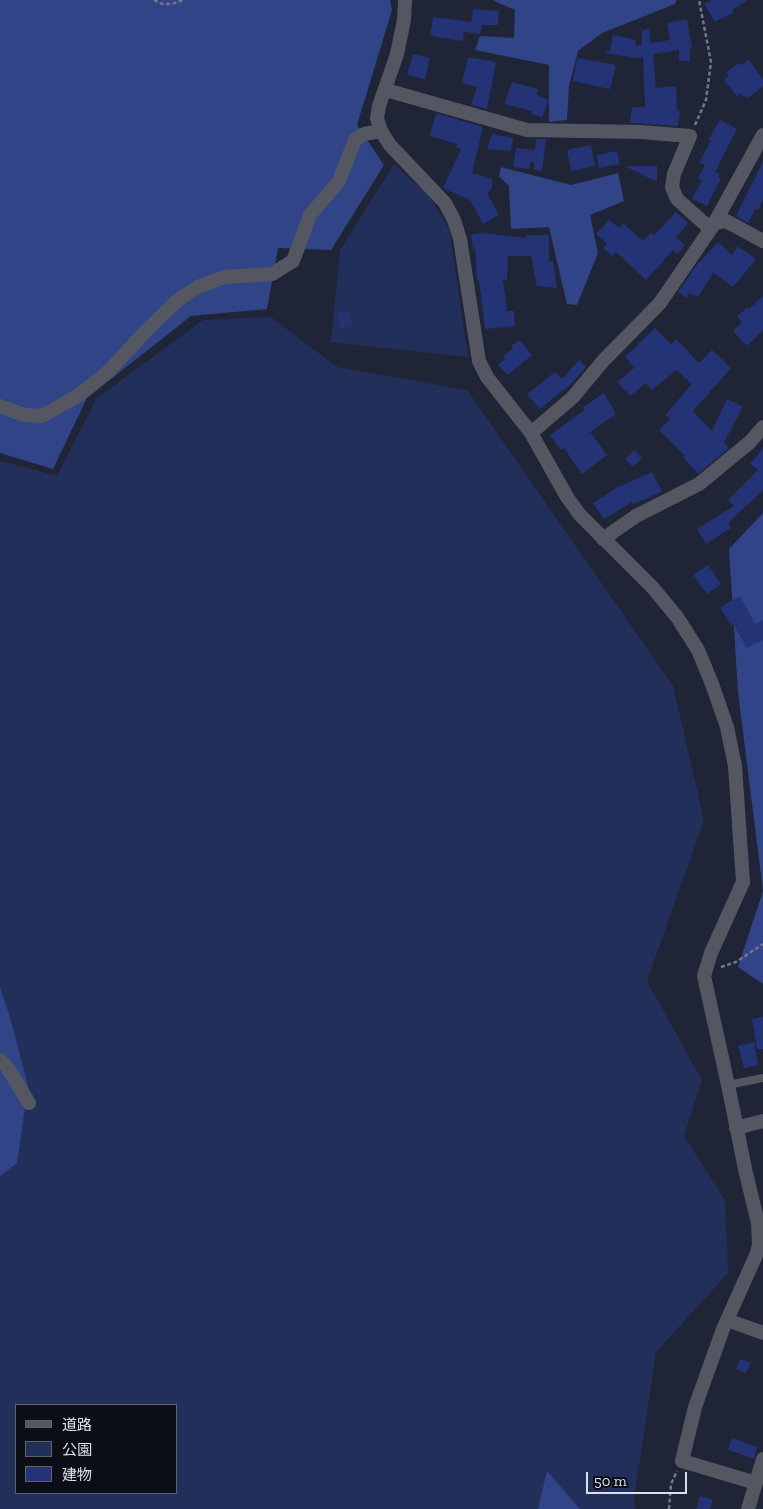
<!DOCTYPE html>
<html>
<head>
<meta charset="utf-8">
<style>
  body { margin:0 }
  #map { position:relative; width:763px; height:1509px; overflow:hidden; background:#1f2537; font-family:"Zilla Slab","Noto Sans JP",serif }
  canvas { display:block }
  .legend { position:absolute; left:15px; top:1404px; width:162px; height:90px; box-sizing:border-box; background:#0b0e16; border:1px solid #5e626c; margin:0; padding:6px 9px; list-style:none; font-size:15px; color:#dbe0ec }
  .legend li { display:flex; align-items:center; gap:10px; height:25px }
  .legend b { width:25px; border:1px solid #5e626c }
  .scale { position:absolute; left:586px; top:1472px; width:101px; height:22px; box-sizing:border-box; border:2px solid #dbe0ec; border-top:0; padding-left:6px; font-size:15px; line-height:18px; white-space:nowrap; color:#dbe0ec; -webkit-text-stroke:4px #0b0e16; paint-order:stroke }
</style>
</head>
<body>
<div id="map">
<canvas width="763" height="1509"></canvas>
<ul class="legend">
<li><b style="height:6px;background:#545761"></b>道路</li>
<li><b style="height:14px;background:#232f5b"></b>公園</li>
<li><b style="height:14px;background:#233376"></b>建物</li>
</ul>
<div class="scale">50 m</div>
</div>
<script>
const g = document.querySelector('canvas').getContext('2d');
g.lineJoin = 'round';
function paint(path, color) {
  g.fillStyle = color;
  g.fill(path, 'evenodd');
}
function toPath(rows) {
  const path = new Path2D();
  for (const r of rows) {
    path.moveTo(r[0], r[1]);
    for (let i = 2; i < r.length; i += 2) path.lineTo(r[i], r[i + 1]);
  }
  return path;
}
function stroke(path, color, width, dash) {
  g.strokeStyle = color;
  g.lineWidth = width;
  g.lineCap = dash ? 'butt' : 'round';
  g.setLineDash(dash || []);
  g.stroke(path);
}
paint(toPath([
  [394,164,430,197,449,229,468,357,331,342,340,250],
  [271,317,337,367,467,390,673,686,704,820,647,981,702,1080,684,1136,725,1200,728,1273,656,1352,634,1499,635,1509,0,1509,0,461,57,476,96,399,203,320],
  [16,1405,176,1405,176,1493,16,1493]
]), '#232f5b');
paint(toPath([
  [0,0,390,0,392,10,357,125,384,165,331,250,278,248,267,309,191,316,87,398,53,469,0,453],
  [492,0,676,0,675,4,602,33,578,51,569,86,567,120,549,122,549,65,475,50,480,36,514,38,515,10],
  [501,167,571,185,618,173,624,201,590,215,598,253,577,305,567,304,549,227,511,229,509,186,499,176],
  [763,513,763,984,738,967,763,891,738,692,729,549],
  [0,988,10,1017,28,1086,17,1163,0,1176],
  [547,1471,580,1509,538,1509]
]), '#314488');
paint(toPath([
  [712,0,747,0,732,10,733,13,715,22,704,4],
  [473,9,499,11,498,25,482,25,480,34,464,32,463,41,430,36,433,17,471,22],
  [687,19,692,48,690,49,690,61,679,61,679,50,653,54,656,88,676,86,677,110,680,111,678,126,630,123,632,107,645,107,643,57,637,58,605,53,605,52,610,51,613,35,636,40,635,46,642,45,642,30,649,29,651,43,670,40,667,23],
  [413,54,430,58,425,79,407,75],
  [468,57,496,62,487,109,471,105,477,87,462,83],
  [577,58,616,65,610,89,573,81],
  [749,60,763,80,763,86,748,98,746,96,744,98,740,93,737,96,724,80,729,76,726,72,739,63,741,65],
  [512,82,538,89,536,95,549,100,542,117,531,114,532,111,504,104],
  [436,113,483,127,472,173,493,179,491,190,487,193,499,215,483,224,470,200,443,188,461,149,456,147,457,144,430,136],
  [720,120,737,129,715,172,720,174,718,177,721,179,707,206,692,199,702,180,698,179,705,165,699,162,711,141,708,140],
  [492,134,513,138,511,151,487,149],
  [536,139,546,139,542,171,534,170,534,162,530,162,529,169,513,167,516,148,535,150],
  [591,145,595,166,571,171,567,150],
  [617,151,620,164,599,168,597,155],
  [763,161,763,200,758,210,755,209,748,223,736,216],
  [625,166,657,166,657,182],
  [676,212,688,223,676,237,685,245,678,254,673,250,646,280,616,252,612,256,603,248,607,244,596,234,609,220,619,228,623,223,643,241,651,233,654,235],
  [482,233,526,238,526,235,549,235,549,261,553,261,557,288,537,286,531,256,508,256,507,280,503,280,507,311,514,311,515,326,485,329,479,280,477,280,475,249,473,249,471,235],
  [718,242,732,255,738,246,756,259,733,287,713,273,698,297,689,293,687,298,678,292,696,266],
  [763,296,763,330,747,346,733,331,742,322,737,316,747,308,749,309],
  [349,311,352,326,340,328,338,313],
  [655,328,671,344,676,339,699,363,712,350,731,368,693,411,712,431,727,399,743,407,724,442,729,448,698,474,683,457,685,456,659,430,670,419,665,415,692,384,676,370,652,390,646,383,630,396,617,382,634,368,625,356,639,345,638,344],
  [520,340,532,355,508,375,498,365,505,359,503,356,513,348,511,346],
  [579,360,586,367,571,384,540,409,527,394,555,372,562,379],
  [604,393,616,414,590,432,607,455,582,474,564,448,561,450,550,435,585,410,583,407],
  [763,448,763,490,728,523,731,528,706,544,697,529,734,506,728,500,758,470,750,464],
  [634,450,642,458,633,467,625,459],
  [652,472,662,492,633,504,632,502,604,519,593,503,616,488],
  [708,565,721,584,707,594,693,575],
  [740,596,755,624,763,620,763,640,747,648,733,624,731,626,720,607],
  [763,1017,763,1049,757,1049,752,1019],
  [754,1042,758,1065,744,1068,738,1046],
  [740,1359,751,1363,746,1373,736,1369],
  [732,1438,757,1447,754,1459,728,1450],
  [700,1496,713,1500,710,1509,696,1509]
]), '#233376');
stroke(toPath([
  [154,0,162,4,172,4,183,0],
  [695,125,706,100,711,62,699,0],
  [721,967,736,962,763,944],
  [669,1509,671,1484,677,1471]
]), '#727887', 2.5, [4, 2.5]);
stroke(toPath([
  [728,1085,763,1078]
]), '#545761', 8);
stroke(toPath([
  [405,0,404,20,397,54,379,106,377,118,381,131,390,145,445,203,454,220,460,239,479,361,487,377,531,433,567,497,580,515,653,588,677,617,698,650,712,684,727,727,735,766,743,882,711,953,704,976,728,1085,745,1169,758,1223,759,1245,757,1253,723,1329,695,1407,682,1461,756,1483],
  [386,90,527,130,641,132,690,136,674,174,672,187,677,199,706,225,726,221,763,241],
  [0,406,24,415,42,416,79,395,109,371,144,333,178,300,198,287,224,277,272,274,293,261,310,215,339,181,355,140,364,134,381,131],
  [531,433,573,397,603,361,660,303,714,224,763,135],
  [603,539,636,516,699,484,750,442,763,427],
  [0,1060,7,1067,29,1103],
  [736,1128,763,1121],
  [727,1320,763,1333],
  [748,1509,763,1459]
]), '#545761', 14);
</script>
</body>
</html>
